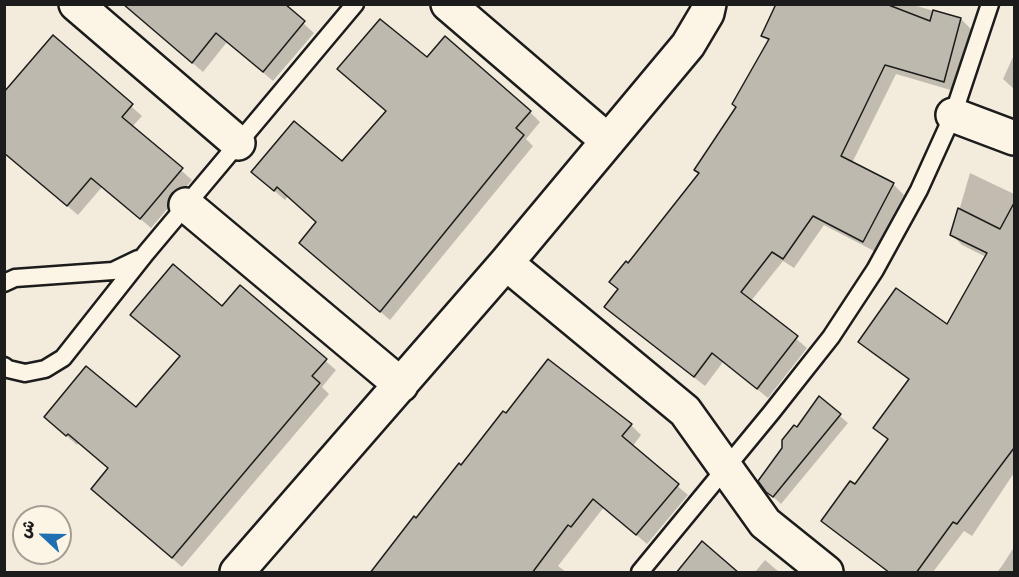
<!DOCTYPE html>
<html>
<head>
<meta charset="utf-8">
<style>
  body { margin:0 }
  #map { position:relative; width:1019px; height:577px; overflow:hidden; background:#f3ecdd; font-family:Itim,"Playpen Sans Arabic",sans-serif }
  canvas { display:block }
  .frame { position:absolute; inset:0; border:6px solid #1c1c1c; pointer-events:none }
  .north { position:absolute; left:12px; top:505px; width:60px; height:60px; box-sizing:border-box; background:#fcf5e5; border:2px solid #a29e95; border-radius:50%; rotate:292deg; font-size:16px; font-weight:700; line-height:24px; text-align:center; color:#1c1c1c }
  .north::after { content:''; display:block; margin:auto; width:21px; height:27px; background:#1f6fb2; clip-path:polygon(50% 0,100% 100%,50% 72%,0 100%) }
</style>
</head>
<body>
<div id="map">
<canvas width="1019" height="577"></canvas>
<div class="frame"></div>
<div class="north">ش</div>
</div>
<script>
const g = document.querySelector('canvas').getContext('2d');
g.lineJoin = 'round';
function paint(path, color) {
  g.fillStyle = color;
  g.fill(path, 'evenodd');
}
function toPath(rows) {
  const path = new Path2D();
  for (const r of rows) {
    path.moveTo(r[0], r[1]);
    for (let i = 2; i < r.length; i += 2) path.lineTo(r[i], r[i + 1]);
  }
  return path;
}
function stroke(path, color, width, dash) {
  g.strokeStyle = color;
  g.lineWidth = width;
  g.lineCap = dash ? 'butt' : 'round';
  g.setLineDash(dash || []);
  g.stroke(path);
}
paint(toPath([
  [123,4,282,4,314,33,273,81,227,42,203,72],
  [777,4,910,4,961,19,971,29,954,91,896,74,852,163,894,185,904,195,874,251,824,225,794,268,783,261,751,301,807,348,768,398,723,362,705,386,616,317,606,307,619,290,628,265,700,174,696,170,738,108,769,42,763,35],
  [53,37,142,116,132,127,192,180,151,228,102,187,78,215,4,152,4,90,7,91],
  [1013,57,1014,57,1014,89,1003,79],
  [427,59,530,112,540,122,526,139,533,146,390,320,311,252,318,223,288,196,285,200,263,181,342,164,388,112],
  [970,173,1014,194,1014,295,988,282,986,257,962,245,952,235],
  [240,287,336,370,322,387,329,394,182,567,103,498,110,469,79,442,77,445,56,427,136,409,181,357,133,315,223,308],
  [957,310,1014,344,1014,473,972,536,964,531,933,572,889,572,834,531,823,521,855,486,889,441,875,428,910,381,870,352,860,341,948,326],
  [549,361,631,425,641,435,632,447,688,495,647,544,604,507,558,566,566,572,372,572,506,415],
  [819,398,848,423,781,504,767,491,797,429],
  [1014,547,1014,572,997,572,1002,566],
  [765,560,779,572,755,572]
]), '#0003');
const building = toPath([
  [123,4,285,4,305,21,263,72,216,33,192,63,123,4],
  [776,4,886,4,930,21,933,10,961,18,944,82,885,65,841,156,894,183,863,242,813,216,783,259,772,252,741,292,798,336,757,389,712,353,694,377,604,307,618,289,609,282,626,261,628,263,699,173,694,170,736,107,732,104,769,39,761,36,776,4],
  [380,19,427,57,445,36,531,111,516,128,524,135,380,312,299,243,316,222,277,187,274,191,251,172,294,121,342,161,386,111,337,69,380,19],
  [53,35,133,104,122,117,183,168,140,219,91,178,67,206,4,153,4,92,53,35],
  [1014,203,1014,448,957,524,953,522,916,573,890,573,821,521,850,481,855,484,888,439,873,428,909,379,858,342,896,288,947,324,987,253,950,235,958,208,1000,229,1014,203],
  [173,264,222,306,240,285,327,359,312,376,320,383,172,558,91,489,108,468,68,434,66,436,44,417,86,366,136,407,180,356,130,315,173,264],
  [548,359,632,424,622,436,679,484,636,535,593,499,571,527,568,525,532,573,370,573,414,516,416,518,459,463,461,465,503,411,506,413,548,359],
  [819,396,841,414,773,497,766,492,758,481,782,448,782,440,794,425,797,427,819,396],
  [702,541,739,573,676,573,702,541]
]);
paint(building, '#beb9ae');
stroke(building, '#1c1c1c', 1.5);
const lane = toPath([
  [4,283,15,278,113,271,138,259],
  [4,366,8,369,25,373,45,369,63,358,146,253,355,4],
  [640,572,771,413,831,337,875,270,919,190,953,115,990,4]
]);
const street = toPath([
  [76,4,238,143],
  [448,4,608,141],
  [953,115,1014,138],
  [186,205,401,385],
  [506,263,685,411,765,523,826,572],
  [237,572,506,263,688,45,707,13,709,4]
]);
stroke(lane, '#1c1c1c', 21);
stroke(street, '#1c1c1c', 38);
stroke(lane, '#fcf5e5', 16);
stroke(street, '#fcf5e5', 33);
</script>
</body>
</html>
